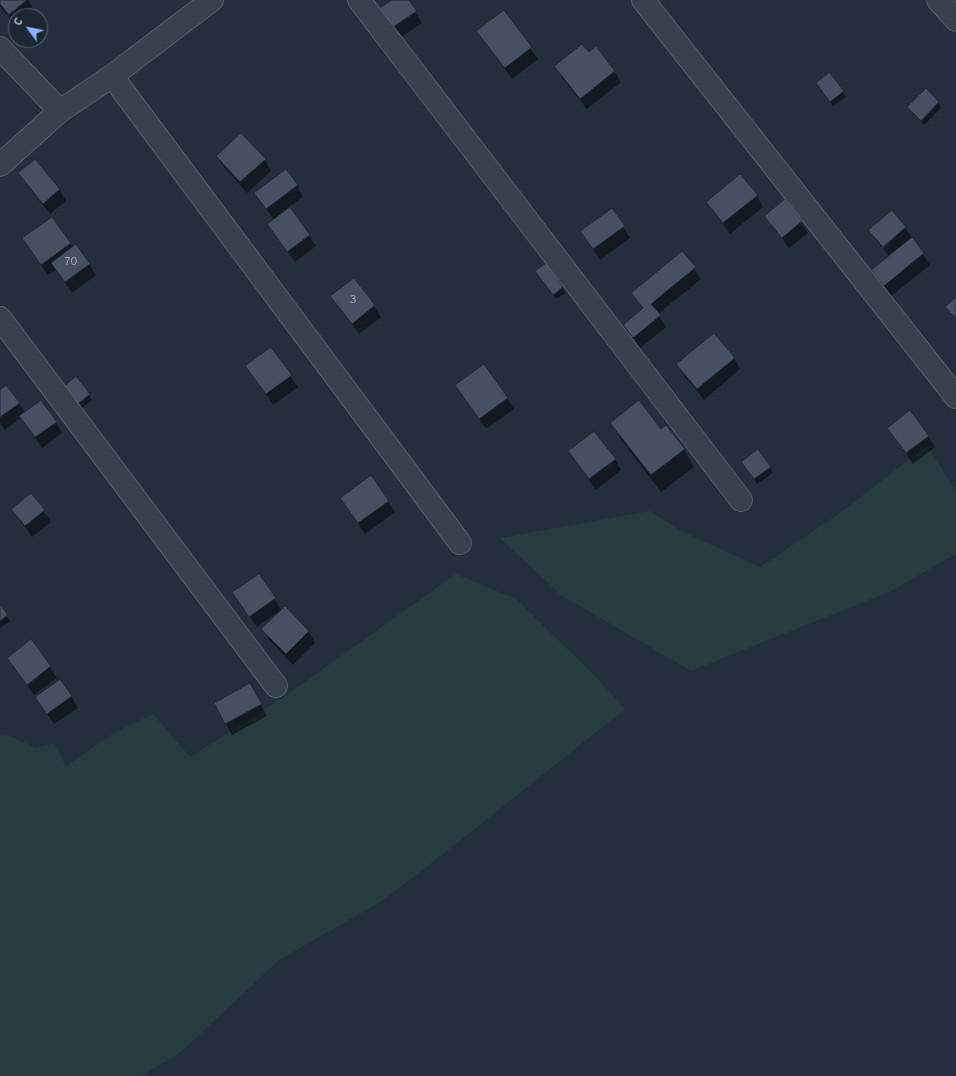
<!DOCTYPE html>
<html>
<head>
<meta charset="utf-8">
<style>
  body { margin:0 }
  #map { position:relative; width:956px; height:1076px; overflow:hidden; background:#242f3e; font-family:Overpass,sans-serif }
  canvas { display:block }
  .north { position:absolute; left:8px; top:8px; width:40px; height:40px; box-sizing:border-box; background:#1d2633; border:1px solid #59626f; border-radius:50%; rotate:303deg; font-size:11px; font-weight:700; line-height:16px; text-align:center; color:#b4bcc9 }
  .north::after { content:''; display:block; margin:auto; width:14px; height:18px; background:#8ab4f8; clip-path:polygon(50% 0,100% 100%,50% 72%,0 100%) }
</style>
</head>
<body>
<div id="map">
<canvas width="956" height="1076"></canvas>
<div class="north">С</div>
</div>
<script>
const g = document.querySelector('canvas').getContext('2d');
g.lineJoin = 'round';
function paint(path, color) {
  g.fillStyle = color;
  g.fill(path, 'evenodd');
}
function toPath(rows) {
  const path = new Path2D();
  for (const r of rows) {
    path.moveTo(r[0], r[1]);
    for (let i = 2; i < r.length; i += 2) path.lineTo(r[i], r[i + 1]);
  }
  return path;
}
function stroke(path, color, width, dash) {
  g.strokeStyle = color;
  g.lineWidth = width;
  g.lineCap = dash ? 'butt' : 'round';
  g.setLineDash(dash || []);
  g.stroke(path);
}
function label(font, color, halo, rows, align = 'center') {
  g.font = font + ' Overpass,sans-serif';
  g.lineWidth = 4;
  g.setLineDash([]);
  g.textBaseline = 'middle';
  g.strokeStyle = halo;
  g.fillStyle = color;
  for (const [text, x, y, turn = 0] of rows) {
    g.save();
    g.translate(x, y);
    g.rotate((+turn || 0) * Math.PI / 180);
    g.textAlign = isNaN(turn) ? turn : align;
    if (halo) g.strokeText(text, 0, 0);
    g.fillText(text, 0, 0);
    g.restore();
  }
}
paint(toPath([
  [927,446,956,491,956,554,889,592,691,671,561,595,500,538,650,511,679,530,760,567,837,515],
  [456,574,516,599,594,675,625,709,461,840,382,901,279,960,181,1052,142,1076,0,1076,0,735,10,736,36,748,54,743,66,766,114,733,153,714,190,757,281,699]
]), '#263c3f');
paint(toPath([
  [0,0,28,0,34,10,28,16,16,16,16,25,0,7],
  [393,0,407,0,422,23,400,38,381,8],
  [503,11,538,59,512,79,478,31],
  [555,66,614,71,621,82,587,109,562,78],
  [820,88,843,92,846,97,833,106],
  [938,102,941,108,924,125,908,107],
  [217,156,265,160,271,171,247,193,224,167],
  [35,160,60,190,66,201,50,214,26,184,19,173],
  [297,185,303,197,289,207,316,246,295,262,275,235,274,220,255,193],
  [757,196,763,207,730,234,707,202],
  [785,201,808,233,789,248,766,216],
  [612,210,630,238,600,260,581,231],
  [905,227,881,247,869,230],
  [905,227,930,265,891,296,873,270,890,257,883,249],
  [23,239,70,243,89,264,96,275,72,293,56,270,48,275],
  [682,252,701,279,658,314,666,327,640,348,624,325,643,309,632,293],
  [545,265,566,293,556,299,540,277],
  [332,297,374,306,381,317,359,334],
  [956,298,956,319,946,307],
  [271,348,298,387,273,405,247,366],
  [734,358,740,369,704,400,684,375,677,364],
  [76,378,92,400,81,409,67,392],
  [457,386,507,398,514,409,486,429],
  [0,391,19,403,25,413,56,422,62,433,42,448,21,417,5,430,0,423],
  [612,423,660,430,666,426,684,450,694,467,661,492,621,440],
  [888,428,928,436,935,447,913,464],
  [569,452,615,459,621,470,596,490],
  [746,467,770,467,773,473,757,484],
  [31,494,51,522,32,537,12,509],
  [341,498,388,501,395,512,365,534],
  [259,575,282,611,285,608,309,632,315,643,293,665,269,640,263,629,278,612,257,627,240,603],
  [0,606,10,621,0,628],
  [31,640,57,678,34,695,8,658],
  [71,696,78,708,54,724,36,698],
  [256,696,267,716,232,735,215,703]
]), '#0007');
const building = toPath([
  [0,0,27,0,9,15,0,4,0,0],
  [392,0,409,0,417,11,393,27,380,8,392,0],
  [504,10,532,47,505,68,476,31,504,10],
  [582,44,589,52,596,46,615,71,580,99,554,66,582,44],
  [829,72,844,91,830,102,816,83,829,72],
  [926,88,939,102,921,121,907,107,926,88],
  [241,133,266,159,240,182,216,156,241,133],
  [35,159,60,189,43,204,18,173,35,159],
  [286,169,298,185,266,209,254,193,286,169],
  [740,174,758,195,723,223,706,202,740,174],
  [785,199,802,221,782,238,764,216,785,199],
  [290,207,310,235,287,252,267,224,290,207],
  [612,208,625,226,593,249,580,231,612,208],
  [892,210,906,227,883,247,868,230,892,210],
  [52,217,71,243,41,265,22,238,52,217],
  [912,237,924,253,884,286,871,270,912,237],
  [76,244,90,264,65,282,51,263,76,244],
  [682,251,696,267,651,304,661,315,633,338,623,325,643,308,631,293,682,251],
  [546,263,563,287,553,295,535,271,546,263],
  [354,278,375,305,352,324,330,296,354,278],
  [956,297,956,318,945,307,956,297],
  [714,333,735,358,697,389,676,364,714,333],
  [271,347,292,375,266,394,245,366,271,347],
  [484,364,508,398,479,419,455,385,484,364],
  [76,376,90,394,77,405,63,387,76,376],
  [6,385,20,403,0,417,0,390,6,385],
  [41,400,57,422,35,437,19,416,41,400],
  [639,400,661,429,666,425,685,449,651,475,610,423,639,400],
  [910,410,929,436,906,453,887,428,910,410],
  [594,431,616,459,589,479,568,451,594,431],
  [758,449,771,467,754,479,741,462,758,449],
  [371,475,389,501,358,523,340,498,371,475],
  [31,493,45,510,25,526,11,509,31,493],
  [259,574,276,598,249,617,232,592,259,574],
  [0,604,8,615,0,621,0,604],
  [285,606,309,631,286,654,261,629,285,606],
  [31,639,51,666,27,685,7,658,31,639],
  [60,679,72,696,47,714,35,697,60,679],
  [250,683,262,704,225,724,214,703,250,683]
]);
paint(building, '#455162');
stroke(building, '#1f2835', 1);
const minor = toPath([
  [212,0,112,76,460,543],
  [359,0,741,500],
  [643,0,956,397],
  [938,0,956,20],
  [0,48,60,111],
  [0,165,60,111,112,76],
  [0,318,276,686]
]);
stroke(minor, '#565f6c', 24);
stroke(minor, '#38414e', 22);
label('12px', '#98a1af', null, [
  ["70",71,263],
  ["3",353,301]
]);
</script>
</body>
</html>
